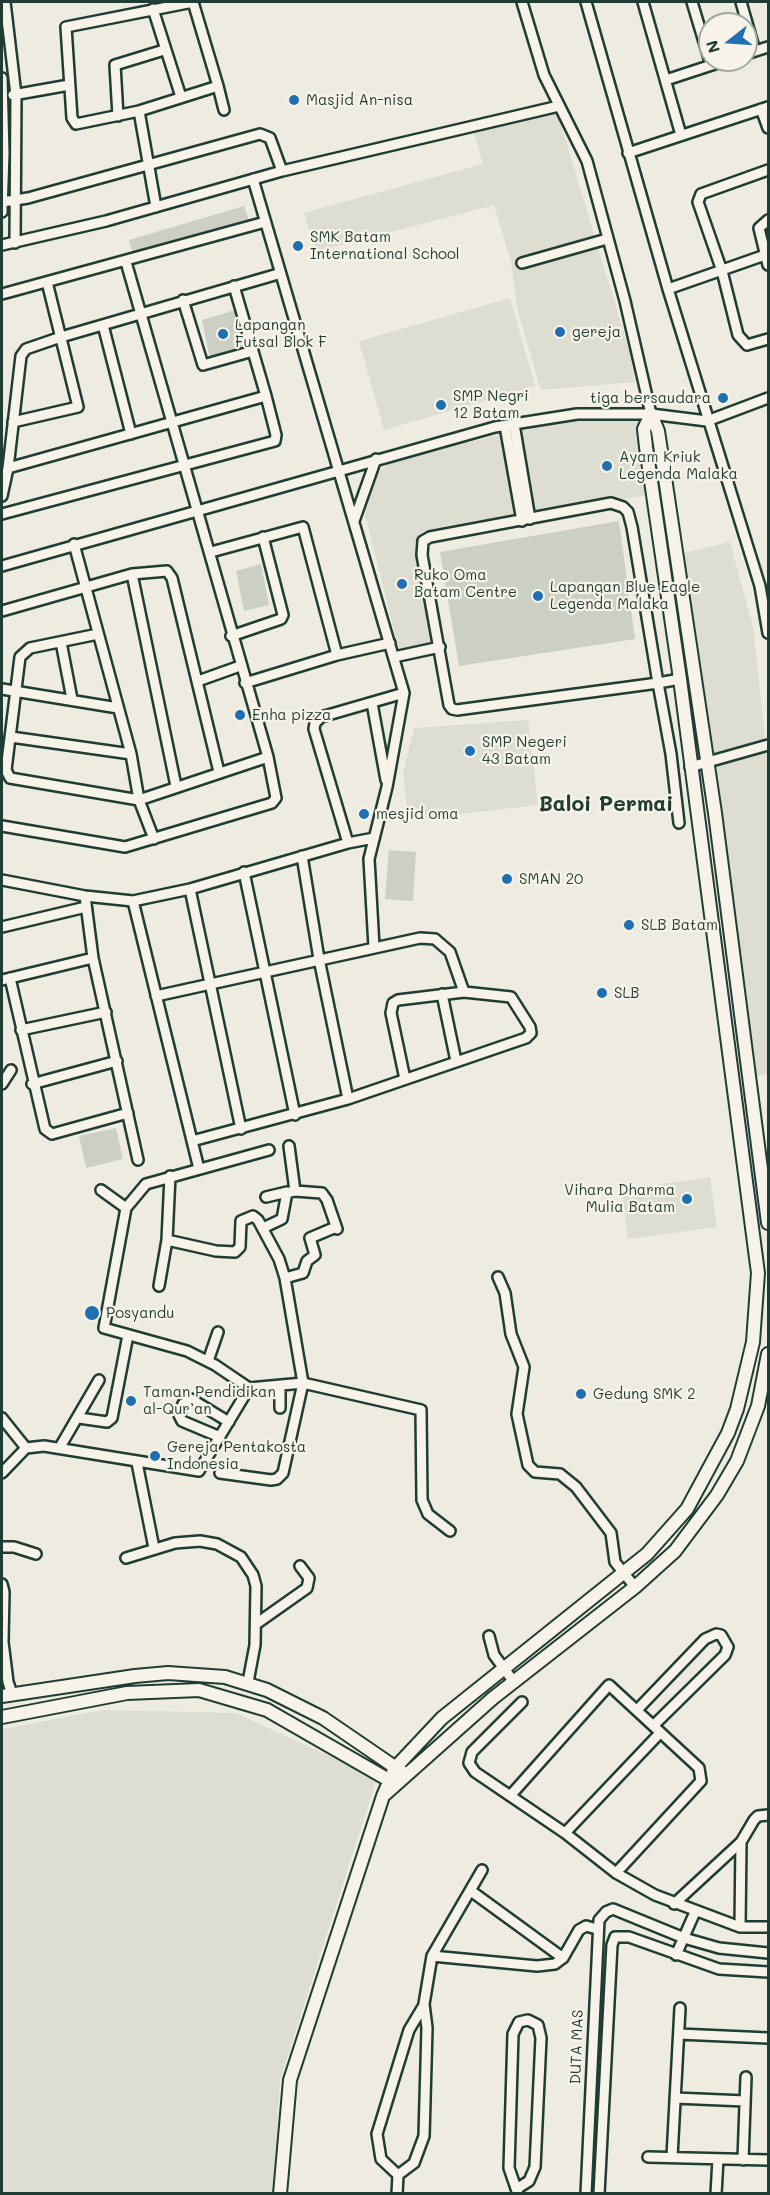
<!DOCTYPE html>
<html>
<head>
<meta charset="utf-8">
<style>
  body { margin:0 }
  #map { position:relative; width:770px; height:2195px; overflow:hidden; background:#eeece1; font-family:Mali,sans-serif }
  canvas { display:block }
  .frame { position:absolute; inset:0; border:3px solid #1f3d34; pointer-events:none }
  .north { position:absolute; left:698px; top:12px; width:60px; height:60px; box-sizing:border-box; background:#f7f3e8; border:2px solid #a1aaa0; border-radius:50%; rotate:253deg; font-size:16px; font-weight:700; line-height:24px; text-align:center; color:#1f3d34 }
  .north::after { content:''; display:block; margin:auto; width:21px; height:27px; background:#1f6fb2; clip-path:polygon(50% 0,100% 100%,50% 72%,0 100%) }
</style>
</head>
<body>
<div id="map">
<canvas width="770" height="2195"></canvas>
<div class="frame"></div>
<div class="north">N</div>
</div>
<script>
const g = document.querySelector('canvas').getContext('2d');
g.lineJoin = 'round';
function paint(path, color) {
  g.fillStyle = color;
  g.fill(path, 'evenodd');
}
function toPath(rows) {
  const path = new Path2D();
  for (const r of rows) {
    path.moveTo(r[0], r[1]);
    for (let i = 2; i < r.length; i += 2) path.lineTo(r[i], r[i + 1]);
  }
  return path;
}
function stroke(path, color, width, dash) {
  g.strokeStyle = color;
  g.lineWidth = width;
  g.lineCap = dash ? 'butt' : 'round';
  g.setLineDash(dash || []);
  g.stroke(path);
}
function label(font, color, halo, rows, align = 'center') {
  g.font = font + ' Mali,sans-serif';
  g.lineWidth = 4.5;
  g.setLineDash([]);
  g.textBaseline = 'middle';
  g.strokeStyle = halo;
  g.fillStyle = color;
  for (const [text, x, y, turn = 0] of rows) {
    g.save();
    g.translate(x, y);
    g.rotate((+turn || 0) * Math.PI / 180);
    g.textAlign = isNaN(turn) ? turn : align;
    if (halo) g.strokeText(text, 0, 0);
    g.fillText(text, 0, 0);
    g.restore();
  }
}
paint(toPath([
  [556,108,630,353,635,382,541,390,518,312,511,262,494,205,315,252,304,213,483,164,473,129],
  [510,298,535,386,384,430,359,341],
  [597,419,648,421,659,493,430,532,422,536,416,546,435,643,399,650,364,511,377,473,390,463,497,435,564,421],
  [730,542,753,627,768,765,768,1074,752,1077,684,553],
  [528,720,538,805,408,820,403,773,414,728],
  [710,1177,717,1227,628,1239,621,1190],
  [103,1710,236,1713,377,1778,280,2080,273,2193,2,2194,2,1729]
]), '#ddddd2');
paint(toPath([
  [244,206,249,220,133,254,129,240],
  [235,310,244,348,210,359,202,320],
  [619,521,635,639,459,666,440,552],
  [261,564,269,605,244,611,236,571],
  [389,850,416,852,413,901,385,899],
  [116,1128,123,1159,86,1168,79,1136]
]), '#cccfc4');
const minor = toPath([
  [5,2,16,95,15,243],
  [522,2,544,75,587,161,625,301,651,414],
  [586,2,668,289,760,586,768,633],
  [643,2,681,135],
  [692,2,711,65],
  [741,2,755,51],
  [153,9,181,97],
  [746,54,768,47],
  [2,78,4,153,2,212],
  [666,80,727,60],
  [218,86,139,111,76,124,72,118,66,27,193,2,218,86,224,110],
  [13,95,69,85],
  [761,109,768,128],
  [139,111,156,207],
  [118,116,115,65,164,50],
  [628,153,768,107],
  [768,170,701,194,698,202,722,271,738,335,747,345,768,339],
  [253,179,404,693,387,787,369,859,374,947],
  [2,202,28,198,260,134,270,138,282,171],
  [768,220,759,228,768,265],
  [2,245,106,221,282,171,559,106],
  [522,263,607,239],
  [668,289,765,255],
  [2,294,265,222],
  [183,300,203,365,253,351],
  [103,325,131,434],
  [13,422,78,407,47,282],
  [514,424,530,519],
  [505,426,522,521],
  [8,468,266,396],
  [2,496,8,468,21,356,26,349,61,337,278,274],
  [2,514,275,441,276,435,266,396,234,286],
  [354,521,376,459],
  [74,544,131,754,139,800,154,839],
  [211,552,303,527,337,655],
  [2,566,495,427,577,414,651,414,707,421,768,398],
  [132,574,176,786],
  [2,611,132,574,167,571,172,578,219,772],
  [98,634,30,648,20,657,6,770,10,778,139,800,268,757],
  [231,636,281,619,283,615,263,537],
  [61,642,72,699],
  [394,657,440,647],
  [198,681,240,666],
  [245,683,337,655,390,643],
  [2,689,118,708],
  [372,703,386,780],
  [11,737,131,754],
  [690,767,768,745],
  [679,823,671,754,658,683,632,527,628,512,623,507,611,503,430,537,423,541,422,555,449,705,452,709,457,710,658,683,680,679],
  [2,826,125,847,272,803,276,798,268,757,126,262],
  [348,843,314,729,315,723,321,717,404,693],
  [302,856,319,959,348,1099],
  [244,872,295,1115],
  [2,880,85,896,133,901,190,889,348,843,374,838],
  [190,889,241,1129],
  [85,896,93,958,138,1160],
  [133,901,199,1169],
  [2,927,86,907],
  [10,978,45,1129,52,1134,128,1113],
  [2,980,93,958],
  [442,994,456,1061],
  [156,996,420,938,435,939,450,952,464,992],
  [21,1030,106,1012],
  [2,1084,11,1070],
  [32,1084,117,1061],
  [192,1141,348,1099,526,1038,531,1033,530,1027,511,997,464,992,398,1000,393,1003,391,1013,405,1079],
  [289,1146,295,1191,290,1192],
  [269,1150,146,1184,126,1208,104,1328,187,1351,215,1365,249,1388,303,1383,421,1410,422,1500,428,1514,450,1531],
  [101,1190,126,1208],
  [295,1191,322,1193,327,1200,337,1229],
  [263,1228,282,1219,287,1192,266,1197],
  [167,1240,216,1251,235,1252,240,1247,241,1221,253,1216,258,1220,279,1259,285,1278],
  [498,1277,505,1293,511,1334,524,1367,517,1414,528,1465,535,1472,560,1474,576,1487,611,1533,615,1562,635,1587],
  [159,1286,167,1240,170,1176],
  [208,1361,218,1332],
  [280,1408,280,1386],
  [2,1418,26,1448],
  [79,1418,107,1422,112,1418,128,1335],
  [220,1437,182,1421,179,1415,183,1404,191,1399,229,1422],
  [60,1447,99,1380],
  [137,1463,154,1548],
  [2,1473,26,1448,44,1446,199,1471,249,1388],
  [220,1473,271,1480,277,1479,283,1473,303,1383,285,1278,303,1273,307,1261,315,1255,310,1238,336,1227],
  [2,1547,14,1547,36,1554],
  [126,1558,175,1543,200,1541,217,1544,241,1557,253,1575,256,1586,255,1645,248,1682],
  [2,1584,4,1592,3,1642,8,1682,12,1694],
  [256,1624,307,1588,309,1578,300,1566],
  [489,1636,494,1655,514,1682],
  [522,1702,472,1752,469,1763,475,1772,565,1833,616,1873,655,1895,740,1927,768,1927],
  [637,1710,705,1639,716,1634,721,1635,728,1647,725,1655,654,1725],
  [510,1796,609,1685,699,1768,701,1781,616,1873],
  [565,1833,660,1733],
  [471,1891,563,1958],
  [674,1904,741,1842,754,1820,758,1816,768,1815],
  [740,1927,741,1842],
  [676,1955,695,1912],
  [432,1956,537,1966,555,1964,563,1958,579,1930,586,1926,597,1929],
  [679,2034,768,2038],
  [675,2098,745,2101],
  [648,2157,768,2160],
  [672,2157,680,2008],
  [743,2160,746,2077],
  [398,2175,414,2163,424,2136,427,2028,424,2004,432,1956,482,1870],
  [398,2175,381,2159,377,2134,409,2030,424,2005],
  [397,2194,398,2175],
  [518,2194,509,2168,513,2034,519,2022,528,2020,538,2025,541,2038,535,2167,529,2181,518,2188],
  [586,2194,599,1920,606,1912,613,1909,684,1938,719,1948,768,1953],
  [599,2194,612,1945,615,1937,629,1937,719,1969,768,1972],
  [716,2194,718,2159]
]);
const tertiary = toPath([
  [651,414,658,431,715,813,768,1223],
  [2,1696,135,1676,168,1673,225,1677,267,1690,323,1718,402,1772],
  [2,1717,127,1693,199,1690,267,1710,394,1783],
  [384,1795,493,1698,635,1587,675,1551,717,1495,737,1461,758,1406,768,1354],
  [280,2194,290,2080,383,1796,395,1768,442,1718,647,1554,687,1509,728,1433,737,1409,753,1342,758,1273,680,679,646,447,644,429,651,414]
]);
stroke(minor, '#1f3d34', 14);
stroke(tertiary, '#1f3d34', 16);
stroke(minor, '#f7f3e8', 9);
stroke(tertiary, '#f7f3e8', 12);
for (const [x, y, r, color] of [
  [294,100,6,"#1f6fb2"],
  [298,246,6,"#1f6fb2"],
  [560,332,6,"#1f6fb2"],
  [223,334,6,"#1f6fb2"],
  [723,398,6,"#1f6fb2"],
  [441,405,6,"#1f6fb2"],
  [607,466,6,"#1f6fb2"],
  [402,584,6,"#1f6fb2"],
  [538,596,6,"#1f6fb2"],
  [240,715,6,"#1f6fb2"],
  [470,751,6,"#1f6fb2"],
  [364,814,6,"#1f6fb2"],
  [507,879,6,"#1f6fb2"],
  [629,925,6,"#1f6fb2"],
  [602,993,6,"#1f6fb2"],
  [687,1199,6,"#1f6fb2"],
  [92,1313,8,"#1f6fb2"],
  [581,1394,6,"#1f6fb2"],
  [131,1401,6,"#1f6fb2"],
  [155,1456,6,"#1f6fb2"]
]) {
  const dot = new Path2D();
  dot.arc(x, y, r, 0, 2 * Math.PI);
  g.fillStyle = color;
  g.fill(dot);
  stroke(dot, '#f7f3e8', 2);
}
label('15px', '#1f3d34', '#f7f3e8', [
  ["Masjid An-nisa",306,100],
  ["SMK Batam",310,237],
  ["International School",310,254],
  ["Lapangan",235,325],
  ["Futsal Blok F",235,342],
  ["gereja",572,332],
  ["SMP Negri",453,396],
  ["12 Batam",453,413],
  ["tiga bersaudara",711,398,"right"],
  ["Ayam Kriuk",619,457],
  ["Legenda Malaka",619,474],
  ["Ruko Oma",414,575],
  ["Batam Centre",414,592],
  ["Lapangan Blue Eagle",550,587],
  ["Legenda Malaka",550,604],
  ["Enha pizza",252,715],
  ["SMP Negeri",482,742],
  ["43 Batam",482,759],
  ["mesjid oma",376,814],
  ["SMAN 20",519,879],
  ["SLB Batam",641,925],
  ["SLB",614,993],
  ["Vihara Dharma",675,1190,"right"],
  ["Mulia Batam",675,1207,"right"],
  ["Posyandu",106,1313],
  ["Taman Pendidikan",143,1392],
  ["al-Qur’an",143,1409],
  ["Gedung SMK 2",593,1394],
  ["Gereja Pentakosta",167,1447],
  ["Indonesia",167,1464]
], 'left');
label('15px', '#1f3d34', '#f7f3e8', [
  ["DUTA MAS",577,2047,-88]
]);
label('bold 21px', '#1f3d34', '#f7f3e8', [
  ["Baloi Permai",606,805]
]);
</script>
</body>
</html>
